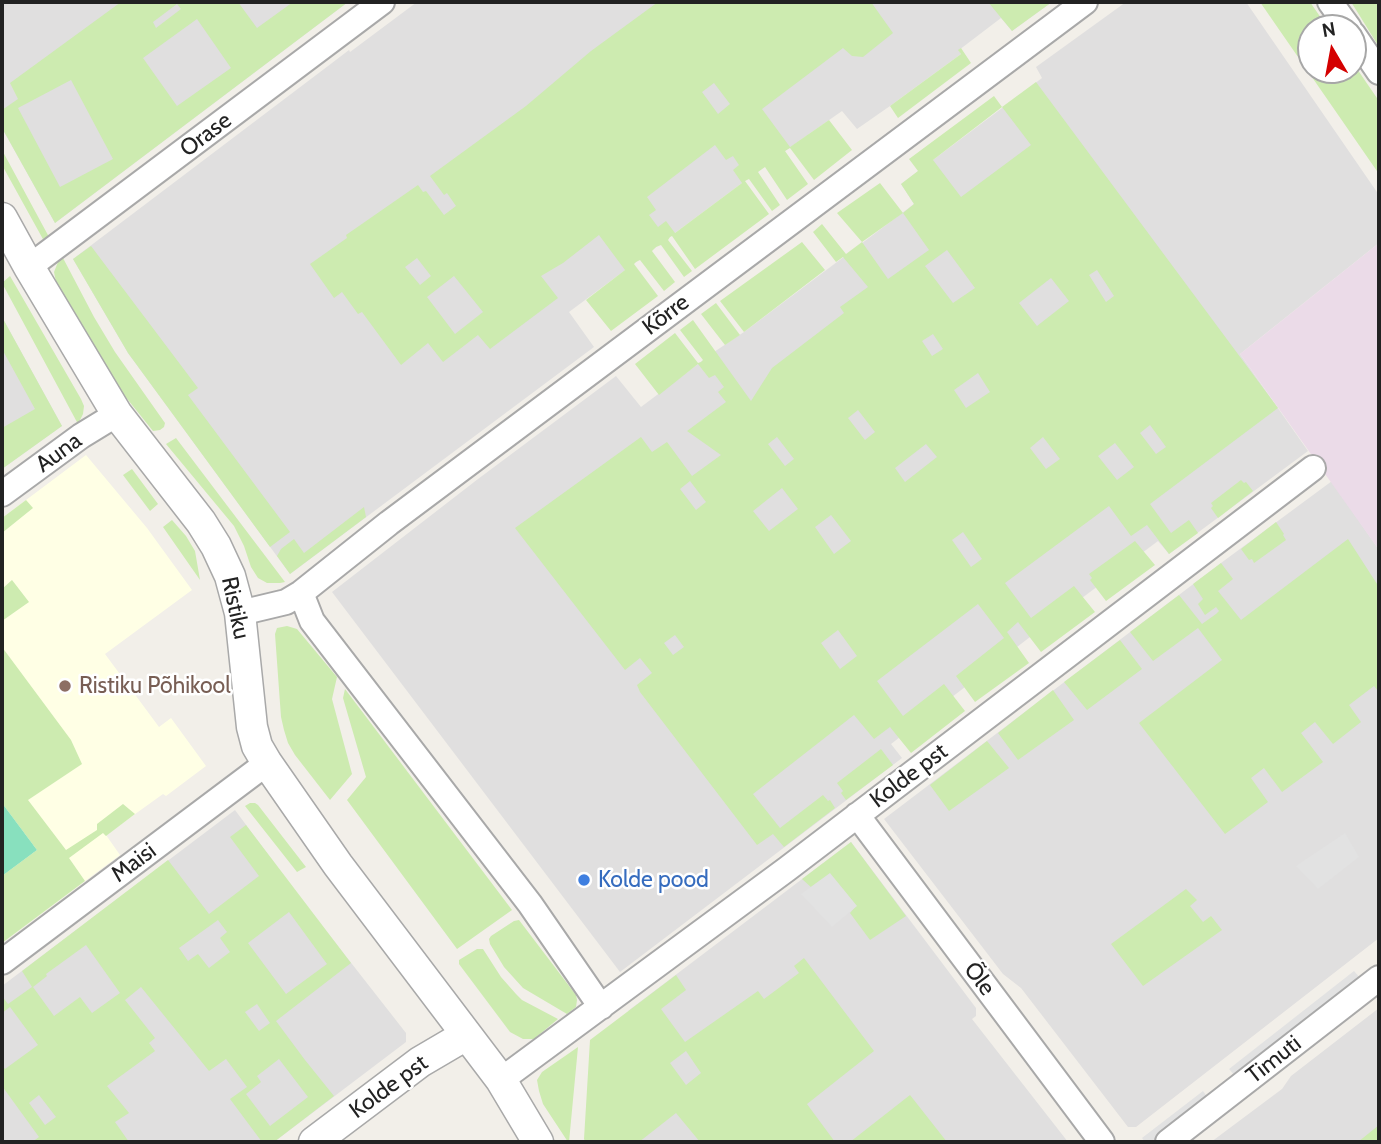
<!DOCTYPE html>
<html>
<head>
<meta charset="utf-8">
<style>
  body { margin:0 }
  #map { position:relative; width:1381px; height:1144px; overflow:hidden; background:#f2efe9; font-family:Cabin,sans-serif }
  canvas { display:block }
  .frame { position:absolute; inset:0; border:4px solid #222; pointer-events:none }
  .north { position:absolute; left:1297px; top:14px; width:70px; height:70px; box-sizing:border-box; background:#fff; border:2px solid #a7a7a7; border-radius:50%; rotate:350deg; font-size:19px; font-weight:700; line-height:28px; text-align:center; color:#222 }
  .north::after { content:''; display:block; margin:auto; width:24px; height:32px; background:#d40000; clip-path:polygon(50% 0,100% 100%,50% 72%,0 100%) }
</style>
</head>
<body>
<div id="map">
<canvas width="1381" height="1144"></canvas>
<div class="frame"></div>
<div class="north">N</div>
</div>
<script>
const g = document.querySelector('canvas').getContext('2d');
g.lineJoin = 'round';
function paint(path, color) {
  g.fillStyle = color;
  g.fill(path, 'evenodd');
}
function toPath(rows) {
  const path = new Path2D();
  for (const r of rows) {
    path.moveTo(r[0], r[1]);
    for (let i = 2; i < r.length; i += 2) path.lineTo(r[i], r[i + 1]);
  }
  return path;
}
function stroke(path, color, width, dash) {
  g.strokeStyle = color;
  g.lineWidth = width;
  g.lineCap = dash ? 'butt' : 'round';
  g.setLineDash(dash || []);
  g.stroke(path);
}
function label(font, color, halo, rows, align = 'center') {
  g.font = font + ' Cabin,sans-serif';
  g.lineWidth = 5;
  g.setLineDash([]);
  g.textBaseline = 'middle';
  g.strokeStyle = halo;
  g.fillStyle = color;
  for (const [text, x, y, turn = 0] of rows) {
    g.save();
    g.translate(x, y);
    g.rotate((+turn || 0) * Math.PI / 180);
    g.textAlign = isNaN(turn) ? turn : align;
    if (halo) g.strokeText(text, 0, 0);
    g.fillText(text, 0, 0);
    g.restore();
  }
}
paint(toPath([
  [2,2,348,2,55,223,2,128],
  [417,2,1052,2,1012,31,1001,18,959,50,961,54,890,106,857,129,842,111,785,151,569,312,594,347,290,574,128,353,73,259,332,63,349,50,350,52],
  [1126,2,1246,2,1379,195,1379,243,1240,354,1308,451,1169,554,1158,541,1030,637,891,744,902,758,620,972,332,592,478,479,616,376,641,407,714,352,744,332,914,204,901,184,1042,78,1036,67],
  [2,317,62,426,2,469],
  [1332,481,1379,550,1379,938,1136,1127,1128,1127,1021,988,1003,974,884,819,1221,563],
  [235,810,298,895,406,1033,406,1042,274,1142,2,1142,2,986],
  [851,842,976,1008,976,1016,972,1019,1068,1142,586,1142,584,1139,677,1074,628,1011],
  [1379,1008,1379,1142,1211,1142,1282,1089,1291,1076]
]), '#e0dfdf');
paint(toPath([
  [1379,243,1379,550,1240,354]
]), '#ebdbe8');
paint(toPath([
  [86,455,147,528,192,590,105,654,159,727,171,718,206,766,166,796,163,794,106,835,120,855,2,943,2,518]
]), '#ffffe5');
paint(toPath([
  [121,2,238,2,257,28,293,2,348,2,55,223,2,128,2,110,18,99,10,83],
  [177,4,181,9,156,28,153,22],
  [197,19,231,68,177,106,143,58],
  [71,80,113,159,60,187,18,108],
  [658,2,871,2,893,33,863,57,852,56,843,48,762,109,790,147,829,120,852,150,814,180,790,148,785,151,808,184,787,200,765,167,758,172,780,205,772,211,749,179,745,181,769,214,695,269,672,236,670,237,668,240,692,271,684,277,661,245,656,247,652,251,675,282,664,291,640,260,636,262,634,264,658,296,611,331,586,300,625,270,599,235,563,263,541,276,558,298,490,349,478,335,443,362,428,343,401,365,362,312,358,314,342,292,334,298,310,264,347,238,346,235,418,185,423,192,426,191,444,215,456,206,447,193,444,195,430,176,526,106,591,51],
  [714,83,730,104,718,114,702,92],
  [715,145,726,160,733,156,739,165,733,170,742,183,675,233,666,221,658,227,649,215,656,210,647,197],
  [417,258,431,276,420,285,405,267],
  [454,276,483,312,455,334,427,297],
  [988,2,1052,2,1012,31],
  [1260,2,1310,2,1328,28,1311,28,1311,70,1353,70,1353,63,1379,101,1379,174],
  [1351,2,1379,2,1379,47,1358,13],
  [961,48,971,63,898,118,890,106,961,54,958,50],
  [1036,82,1278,408,1150,504,1171,533,1189,520,1198,533,1169,554,1147,525,1131,536,1109,506,1005,583,1031,618,1074,586,1095,612,1041,652,1018,622,1007,632,1029,663,975,702,956,676,1004,638,978,604,877,681,903,716,944,684,965,711,911,753,890,727,874,739,854,715,753,794,780,828,823,795,828,801,830,800,835,808,784,847,773,834,757,845,640,692,637,685,652,673,640,658,625,670,515,528,641,437,652,452,667,442,692,476,721,455,687,431,726,402,718,392,724,387,715,375,709,378,698,364,659,395,635,364,675,333,698,363,701,362,703,360,680,330,693,320,751,401,772,368,844,313,840,307,868,287,843,257,836,262,813,232,822,224,846,254,862,242,837,213,880,183,903,213,914,204,901,184,918,171,909,159,994,96,1002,107],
  [1002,107,1031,145,961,197,933,160],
  [903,213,929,250,888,279,862,242],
  [947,250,975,288,953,303,925,266],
  [1097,270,1114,296,1106,302,1089,275],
  [1051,278,1069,301,1037,326,1019,303],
  [933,334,943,349,932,356,922,341],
  [978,373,990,392,966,408,954,390],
  [858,410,875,432,865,440,848,418],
  [1150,425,1166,447,1156,454,1140,433],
  [777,437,794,459,785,466,768,444],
  [1043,437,1060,459,1046,469,1030,448],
  [1115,443,1134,467,1117,480,1098,456],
  [926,444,937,457,905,482,895,468],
  [690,481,706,502,696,510,680,489],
  [782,488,798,509,769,531,753,511],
  [831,515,851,541,834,554,815,527],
  [963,532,982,559,971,567,952,540],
  [838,630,857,656,840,669,821,643],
  [675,635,684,647,673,655,664,643],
  [2,150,49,237,44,241,2,165],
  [802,242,825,270,744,332,720,301],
  [91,246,198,388,188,395,290,532,270,547,128,353,73,259],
  [63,258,94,317,115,352,165,423,164,427,160,430,153,431,124,395,109,372,56,282,54,272,58,262],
  [10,276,81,399,84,406,83,414,78,424,2,283],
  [716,303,740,335,725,345,701,314],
  [2,317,62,426,2,469,2,428,35,409,2,349],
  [176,438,285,582,280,583,267,583,258,578,251,567,244,546,234,526,166,444],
  [132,469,158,504,150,511,123,475],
  [1241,480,1244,483,1246,482,1253,491,1218,518,1211,508,1213,506,1211,503],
  [26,500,33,508,2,533,2,518],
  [364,507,366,517,290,574,277,556,281,549,294,539,304,553],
  [172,520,186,536,195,551,200,580,163,527],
  [1276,522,1284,534,1283,535,1286,540,1254,563,1252,559,1249,560,1241,549],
  [1348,539,1379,587,1379,692,1374,686,1349,705,1361,722,1333,744,1315,722,1301,733,1323,762,1282,792,1264,768,1251,778,1268,802,1225,834,1139,723,1222,660,1198,628,1153,661,1130,632,1179,595,1202,624,1216,614,1219,611,1216,607,1205,615,1198,604,1203,599,1193,584,1221,563,1233,579,1218,591,1241,620],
  [1135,541,1155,565,1106,601,1090,580,1092,578,1089,574],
  [12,580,29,602,2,621,2,589],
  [287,626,297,629,337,677,332,699,352,774,330,800,295,755,288,743,284,730,281,717,275,634,277,628],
  [1120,640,1142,669,1087,710,1064,682],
  [2,647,71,740,82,764,28,800,66,850,97,830,97,824,123,804,135,814,106,836,103,833,69,858,85,881,2,943,2,876,37,850,2,803],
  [345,689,512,910,457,949,347,800,366,777,343,698],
  [1053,690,1074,720,1018,760,998,733],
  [987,741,1009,768,949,811,930,785],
  [881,749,893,765,846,800,841,793,843,791,837,783],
  [250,803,255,803,258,805,306,867,297,872,245,806],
  [246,825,351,963,276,1021,305,1060,334,1096,274,1142,262,1142,230,1099,247,1087,226,1059,209,1071,141,987,125,1000,155,1038,149,1043,155,1051,107,1086,129,1113,115,1122,129,1142,32,1142,39,1137,2,1086,2,1065,5,1069,38,1045,10,1007,2,1013,2,996,8,1004,32,987,22,971,168,860,209,914,259,876,230,837],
  [289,912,327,964,286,994,248,943],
  [218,920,227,932,220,938,230,952,209,968,198,954,188,961,179,948],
  [86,945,120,993,92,1013,80,997,54,1016,33,987,47,976,46,974],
  [257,1004,270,1023,259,1031,245,1012],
  [279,1059,308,1097,270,1126,246,1094,261,1082,257,1076],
  [39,1095,56,1117,45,1125,29,1103],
  [851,842,906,916,870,940,850,913,856,906,812,888,802,879],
  [1186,889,1197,900,1190,906,1203,922,1211,916,1222,930,1143,986,1111,944],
  [519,920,576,995,577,1000,576,1007,567,1014,523,988,504,967,490,944,489,939,491,936,514,921],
  [477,949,483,949,501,977,516,994,522,1000,558,1019,534,1039,523,1039,510,1032,459,964,459,960],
  [804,958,874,1051,807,1104,835,1142,700,1142,676,1113,639,1142,586,1142,584,1139,590,1040,676,975,686,990,661,1009,685,1042,758,991,764,999,799,973,794,966],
  [686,1051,701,1073,686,1085,670,1063],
  [578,1047,569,1142,568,1142,543,1104,539,1091,537,1080,542,1072],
  [910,1095,947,1142,850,1142],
  [1379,1125,1379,1142,1358,1142]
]), '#cdebb0');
paint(toPath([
  [2,803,37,850,2,876]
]), '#88e0be');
paint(toPath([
  [1345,833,1359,857,1318,889,1296,866],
  [830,873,857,906,832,927,801,894],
  [1354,971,1361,979,1236,1077,1229,1069],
  [1203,1091,1208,1098,1151,1142,1145,1142,1142,1138]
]), '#e2e2e2');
const minor = toPath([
  [1330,2,1349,28],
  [1353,34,1379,72],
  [29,267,382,2],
  [2,494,81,436,117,414],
  [301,593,312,621,530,904,601,1007],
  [240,613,286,602,301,593,389,523,1085,2],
  [857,815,1102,1142],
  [2,962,267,763],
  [501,1080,787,869,1313,468],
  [1168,1142,1379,978]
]);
const tertiary = toPath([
  [2,218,29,267,117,414,201,522,216,546,230,576,240,613,252,727,257,746,267,763,338,865,501,1080,538,1142],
  [314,1142,420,1062,466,1035]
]);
stroke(minor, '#a9a9a9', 28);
stroke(tertiary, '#a9a9a9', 33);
stroke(minor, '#fff', 24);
stroke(tertiary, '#fff', 30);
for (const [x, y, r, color] of [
  [65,686,7,"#8d6e63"],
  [584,880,7,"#3f7fe0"]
]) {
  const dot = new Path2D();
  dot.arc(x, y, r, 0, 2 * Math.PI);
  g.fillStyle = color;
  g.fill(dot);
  stroke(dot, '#fff', 2.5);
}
label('23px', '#222', '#fff', [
  ["Orase",206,135,-37],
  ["Kõrre",666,315,-37],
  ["Auna",59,453,-36],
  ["Ristiku",235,608,78],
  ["Kolde pst",909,776,-37],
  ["Maisi",134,863,-37],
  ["Õle",979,979,53],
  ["Timuti",1274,1060,-38],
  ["Kolde pst",389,1087,-36]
]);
label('23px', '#785e54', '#fff', [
  ["Ristiku Põhikool",79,686]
], 'left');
label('23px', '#366cbe', '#fff', [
  ["Kolde pood",598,880]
], 'left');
</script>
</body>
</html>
